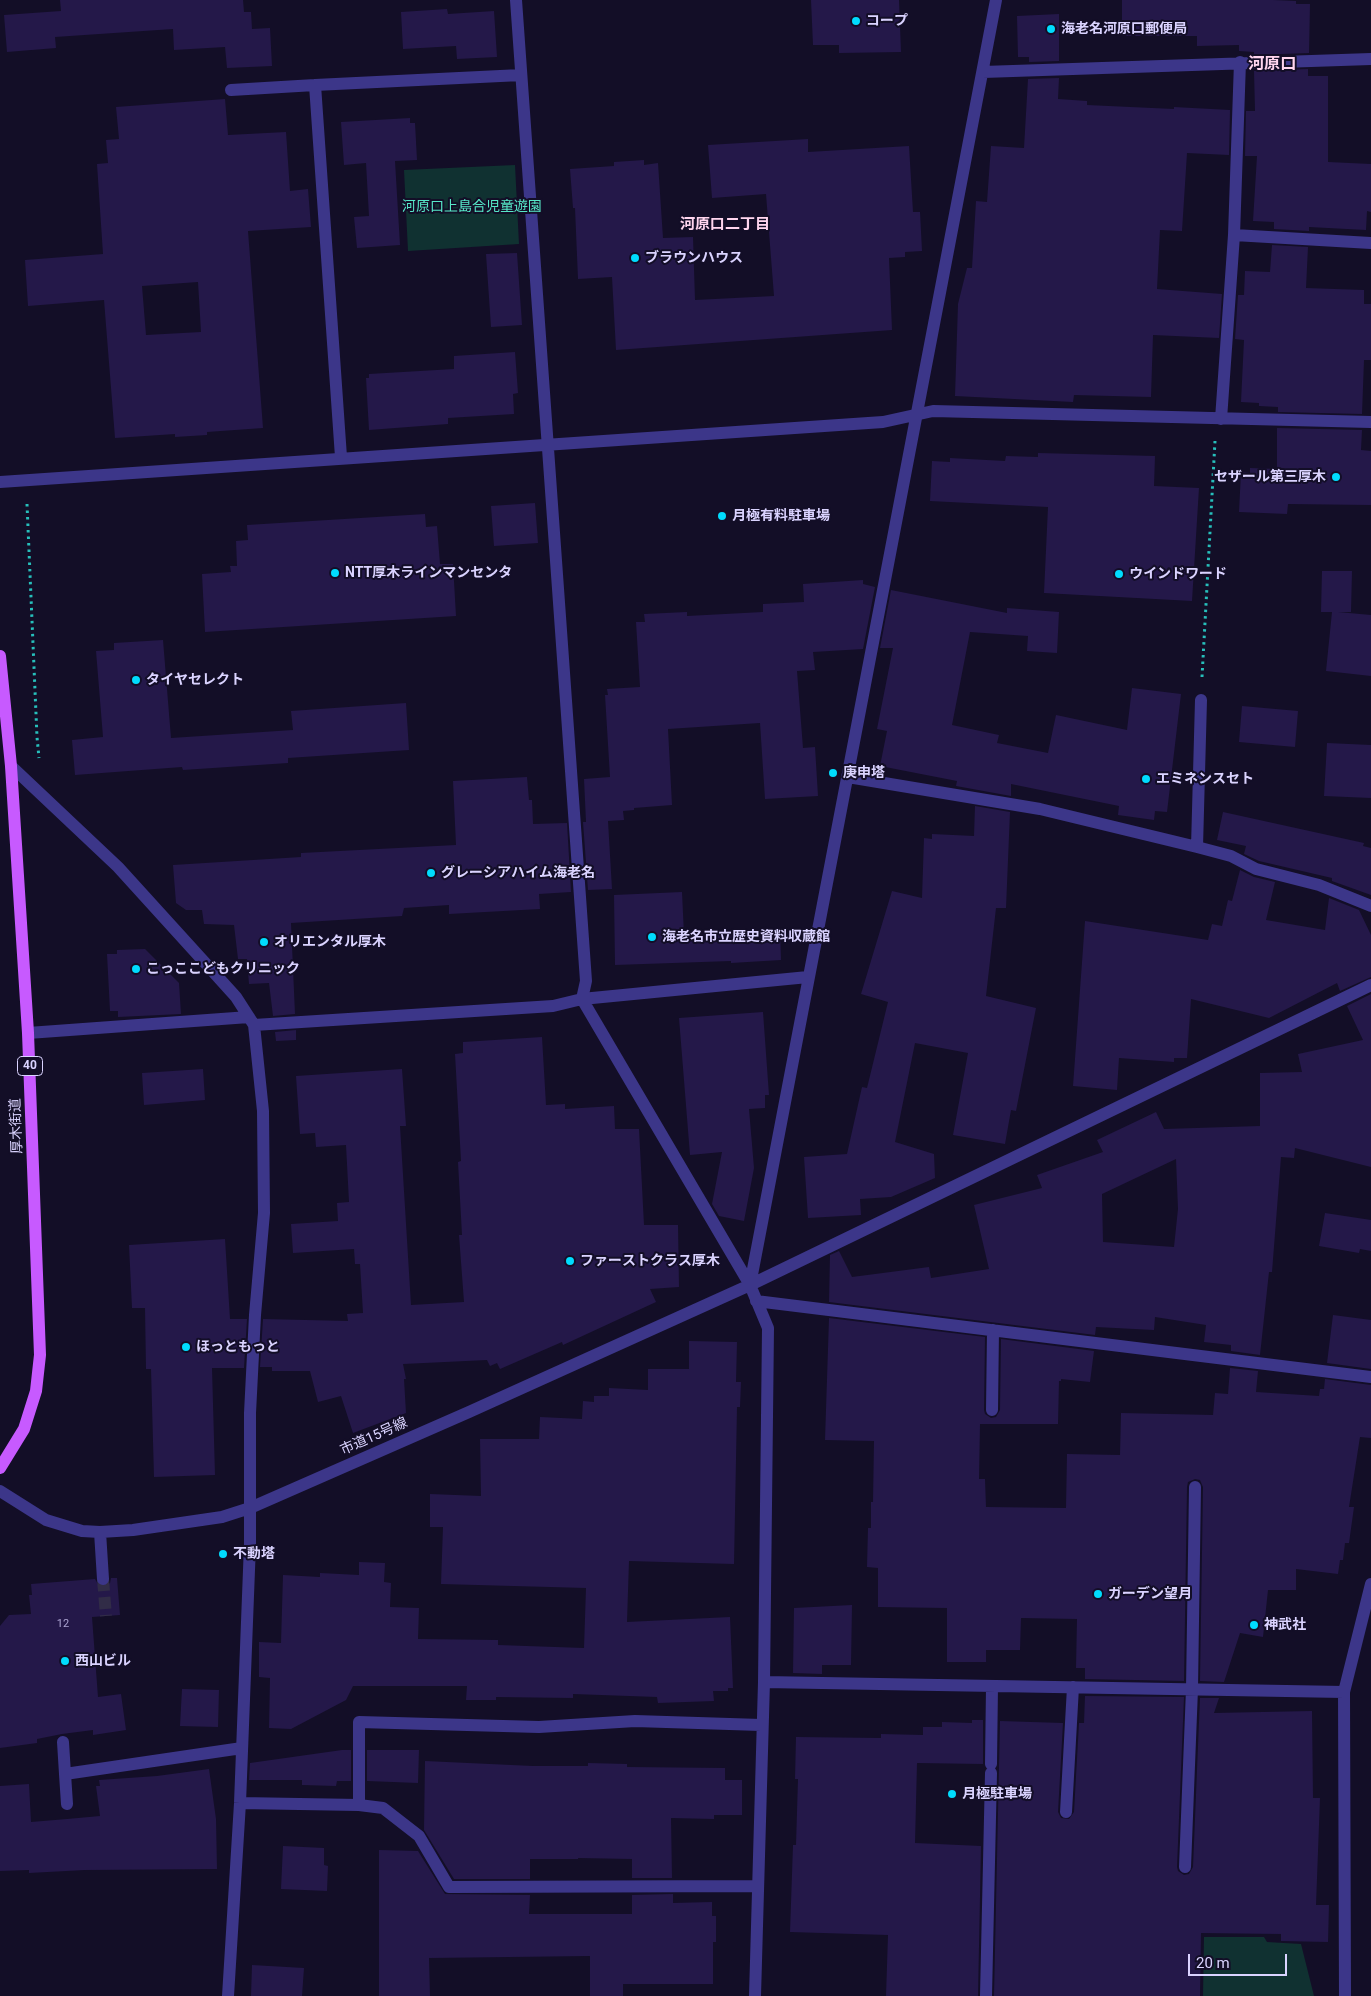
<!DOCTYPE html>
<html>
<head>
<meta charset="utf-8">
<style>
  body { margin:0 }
  #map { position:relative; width:1371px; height:1996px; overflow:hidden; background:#130e27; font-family:Roboto,sans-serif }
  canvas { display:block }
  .scale { position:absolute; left:1188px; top:1954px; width:99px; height:22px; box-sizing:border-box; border:2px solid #dad3ff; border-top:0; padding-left:6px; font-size:15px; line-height:18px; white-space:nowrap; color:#dad3ff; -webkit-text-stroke:4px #130e27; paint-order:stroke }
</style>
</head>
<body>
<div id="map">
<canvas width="1371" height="1996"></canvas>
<div class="scale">20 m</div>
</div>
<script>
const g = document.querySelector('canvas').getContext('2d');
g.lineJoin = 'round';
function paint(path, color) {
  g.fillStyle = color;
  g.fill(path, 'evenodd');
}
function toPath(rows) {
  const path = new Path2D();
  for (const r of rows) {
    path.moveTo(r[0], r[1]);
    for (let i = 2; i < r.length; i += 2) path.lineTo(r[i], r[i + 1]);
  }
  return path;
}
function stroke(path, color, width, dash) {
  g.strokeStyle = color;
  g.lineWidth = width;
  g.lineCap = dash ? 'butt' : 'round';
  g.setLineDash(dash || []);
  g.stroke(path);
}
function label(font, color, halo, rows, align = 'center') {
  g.font = font + ' Roboto,"Noto Sans JP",sans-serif';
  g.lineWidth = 4;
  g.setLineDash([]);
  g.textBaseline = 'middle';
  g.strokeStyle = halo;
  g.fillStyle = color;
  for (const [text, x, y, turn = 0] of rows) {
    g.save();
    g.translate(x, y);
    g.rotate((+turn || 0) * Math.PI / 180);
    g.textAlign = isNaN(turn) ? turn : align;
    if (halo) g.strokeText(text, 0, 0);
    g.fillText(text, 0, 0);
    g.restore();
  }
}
paint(toPath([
  [515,165,519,244,408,251,404,170],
  [1204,1937,1264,1937,1267,1942,1301,1944,1314,1996,1203,1996]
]), '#103131');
paint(toPath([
  [60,0,243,0,244,12,251,12,252,29,270,28,272,66,227,68,225,47,174,50,173,29,55,37,56,48,7,52,4,15,61,11],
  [811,0,899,0,901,52,839,53,839,45,813,45],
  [1122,0,1273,0,1296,1,1296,4,1310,4,1309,53,1254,55,1254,52,1239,51,1239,45,1197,46,1197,36,1122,36],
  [447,9,448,14,494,11,497,57,457,59,456,46,403,49,401,12],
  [1059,14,1059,61,1029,62,1029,57,1018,57,1017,16],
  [1308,69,1308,76,1328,76,1328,162,1371,164,1371,212,1367,211,1366,230,1309,227,1309,231,1274,229,1274,222,1253,221,1257,156,1245,156,1246,111,1255,111,1254,71],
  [1059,78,1058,99,1087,101,1087,105,1174,109,1174,107,1230,110,1229,155,1187,153,1182,231,1160,230,1157,289,1222,294,1219,338,1153,335,1151,397,1074,395,1073,402,955,396,958,304,967,268,972,268,976,201,987,202,991,146,1024,148,1028,79],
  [225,99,228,135,286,132,290,191,308,189,311,227,248,231,263,428,207,432,207,435,175,437,175,434,115,438,104,300,28,306,25,260,103,254,97,164,108,163,106,140,119,139,116,107],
  [198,282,201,332,146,335,142,286],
  [410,118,410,123,415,123,417,160,395,161,400,245,357,248,354,217,369,216,366,163,344,165,341,122],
  [808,139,808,152,909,146,913,212,920,212,922,251,905,252,905,257,889,258,892,330,616,350,612,277,578,279,575,208,573,208,570,169,614,166,614,162,644,160,644,165,658,163,663,238,693,237,695,300,774,296,766,194,712,198,708,145],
  [1272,245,1308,247,1306,288,1364,290,1364,304,1371,304,1371,360,1364,360,1362,414,1278,412,1278,407,1259,406,1259,403,1241,402,1244,340,1235,339,1238,295,1244,295,1245,271,1270,272],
  [517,253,522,325,491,327,486,254],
  [515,352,518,393,513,394,514,414,448,418,448,424,369,430,366,378,369,378,369,374,454,369,454,356],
  [1277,428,1362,430,1361,450,1371,451,1371,505,1288,504,1287,514,1239,512,1241,472,1250,473,1250,468,1277,469],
  [1038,453,1155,456,1154,486,1199,488,1192,601,1044,593,1048,507,930,501,932,461,950,462,950,458,1005,461,1006,456,1038,457],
  [535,503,538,543,494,546,491,506],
  [425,514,426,527,437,526,440,564,453,564,456,616,205,632,202,574,231,572,230,566,237,566,236,541,248,540,247,525],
  [1322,571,1352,571,1351,612,1338,612,1371,615,1371,676,1326,671,1332,612,1321,612],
  [863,580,863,584,875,587,863,649,813,652,815,670,797,671,803,748,815,747,818,796,765,799,760,723,668,729,672,805,634,808,634,810,623,811,624,820,608,821,612,889,588,890,583,822,586,822,584,779,610,777,605,695,608,695,607,689,640,687,636,622,645,622,644,614,687,612,687,616,763,612,763,604,804,602,803,584],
  [891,590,1007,613,1007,608,1059,612,1057,653,1027,651,1028,636,970,632,952,725,999,735,997,743,1048,753,1056,715,1127,730,1132,688,1181,694,1167,812,1155,811,1154,820,1118,815,1119,806,1011,784,1011,796,956,786,957,781,880,766,887,731,877,729,893,648,880,648],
  [163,640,171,738,293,730,291,711,406,703,409,750,288,758,288,763,183,770,182,767,75,775,72,740,103,737,96,651,114,650,114,643],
  [1242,706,1298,711,1295,747,1239,742],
  [1327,743,1371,745,1371,798,1324,796],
  [527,777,529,800,532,800,533,824,567,823,571,892,539,894,540,909,449,914,449,905,404,908,402,916,291,923,295,1014,273,1016,269,983,249,984,247,959,238,959,234,925,204,924,202,910,186,910,176,903,173,865,301,857,301,853,456,845,453,781],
  [975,806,1010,812,1006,908,996,908,986,996,1036,1008,1016,1111,1011,1110,1005,1144,953,1135,968,1053,915,1043,895,1142,934,1154,935,1178,891,1197,860,1199,861,1215,808,1218,804,1157,847,1154,862,1087,867,1088,888,1002,861,994,892,891,922,898,924,838,932,839,932,834,974,836],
  [1223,812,1364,843,1363,846,1371,848,1371,895,1332,881,1332,878,1259,861,1244,854,1246,846,1217,840],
  [1240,870,1254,877,1275,882,1266,920,1325,930,1329,898,1359,910,1371,935,1371,977,1340,991,1337,983,1269,1018,1191,999,1187,1058,1174,1058,1174,1062,1119,1058,1117,1090,1073,1086,1085,921,1208,940,1212,924,1222,926,1228,900,1232,901],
  [682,892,684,935,780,929,781,960,731,963,731,961,615,965,614,895],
  [145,949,179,983,181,1014,118,1017,118,1011,110,1011,107,954,117,954,117,950],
  [1371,994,1371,1167,1295,1148,1294,1158,1281,1157,1272,1272,1269,1272,1260,1355,1231,1351,1231,1345,1204,1342,1206,1325,1155,1317,1154,1330,1096,1327,1095,1335,829,1302,830,1255,839,1251,852,1277,929,1267,931,1278,989,1269,974,1205,1042,1188,1037,1175,1103,1152,1097,1140,1156,1112,1164,1129,1260,1126,1260,1073,1302,1072,1298,1054,1363,1040,1347,1006],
  [1176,1159,1178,1209,1174,1247,1103,1242,1102,1194],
  [763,1012,769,1095,765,1095,765,1108,749,1109,754,1168,744,1221,719,1216,712,1204,722,1152,690,1155,679,1018],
  [296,1030,296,1040,276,1041,275,1032],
  [542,1037,546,1105,565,1104,565,1109,614,1106,615,1129,639,1129,644,1225,678,1225,679,1287,650,1289,656,1302,563,1345,562,1342,500,1369,497,1363,490,1366,487,1360,403,1364,406,1379,404,1379,406,1413,353,1433,341,1396,318,1402,310,1371,272,1371,272,1367,260,1367,263,1319,348,1321,347,1314,363,1313,360,1264,355,1264,354,1249,293,1253,291,1224,338,1221,337,1203,349,1202,346,1145,316,1147,315,1133,300,1134,296,1076,402,1069,406,1126,400,1126,411,1305,464,1302,459,1235,462,1235,458,1162,461,1161,455,1054,463,1053,463,1042],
  [203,1069,205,1100,144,1105,142,1073],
  [1325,1213,1371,1220,1371,1251,1360,1249,1359,1253,1319,1246],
  [225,1239,230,1319,247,1319,244,1368,212,1368,215,1475,154,1477,151,1369,146,1369,145,1308,132,1308,129,1245],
  [1333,1315,1371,1320,1371,1369,1327,1363],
  [829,1318,985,1337,984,1410,985,1414,991,1418,996,1417,1000,1410,1001,1339,1094,1351,1090,1382,1061,1379,1061,1381,1059,1381,1058,1424,980,1424,979,1479,985,1479,986,1507,1066,1508,1067,1454,1120,1455,1121,1413,1213,1415,1215,1393,1228,1394,1230,1368,1258,1371,1256,1392,1319,1396,1320,1389,1324,1389,1325,1379,1371,1385,1371,1438,1360,1437,1349,1507,1354,1507,1349,1543,1345,1543,1343,1560,1340,1560,1338,1574,1296,1569,1296,1590,1268,1590,1263,1637,1240,1633,1224,1682,1200,1681,1203,1487,1200,1480,1195,1479,1188,1482,1187,1487,1184,1681,1085,1679,1085,1668,1076,1668,1077,1619,1021,1618,1020,1650,986,1650,986,1662,947,1662,947,1608,878,1607,878,1568,867,1567,868,1528,871,1528,871,1502,873,1502,874,1441,825,1440],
  [689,1341,737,1342,736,1382,741,1382,740,1407,737,1407,734,1564,629,1561,627,1622,730,1617,733,1688,728,1688,728,1691,713,1691,714,1701,658,1703,657,1697,573,1694,573,1698,496,1697,496,1700,466,1700,467,1686,353,1686,346,1700,291,1729,269,1728,270,1678,259,1677,259,1642,281,1643,283,1575,320,1577,320,1573,359,1575,359,1562,385,1563,384,1582,391,1583,390,1607,419,1608,418,1639,498,1640,498,1645,584,1648,586,1588,441,1584,443,1527,430,1527,430,1494,481,1496,480,1439,539,1439,540,1417,582,1419,583,1401,594,1402,594,1396,609,1396,609,1388,648,1390,648,1369,689,1369],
  [111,1578,117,1578,120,1615,92,1617,98,1697,121,1694,126,1730,93,1735,93,1730,62,1734,37,1739,37,1743,0,1748,0,1626,9,1615,31,1614,29,1595,32,1595,31,1584,95,1579,99,1586,104,1587,110,1583],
  [852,1605,851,1665,822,1665,822,1674,793,1673,794,1608],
  [182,1689,219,1690,218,1727,180,1726],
  [1085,1696,1184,1697,1177,1867,1178,1871,1184,1875,1189,1874,1193,1867,1200,1698,1219,1698,1214,1713,1312,1711,1313,1798,1320,1798,1316,1905,1329,1905,1328,1942,1281,1941,1281,1934,1201,1933,1200,1996,994,1996,1000,1721,1063,1723,1058,1812,1061,1818,1069,1819,1074,1812,1079,1723,1084,1723],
  [972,1720,983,1720,983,1764,917,1763,915,1843,981,1846,978,1996,886,1996,888,1935,790,1932,793,1845,796,1845,798,1779,795,1779,796,1737,881,1738,881,1734,923,1735,923,1727,942,1727,942,1722,972,1723],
  [342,1750,351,1750,351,1781,337,1781,336,1786,302,1785,302,1780,249,1780,250,1763],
  [367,1750,419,1750,418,1783,367,1781],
  [425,1761,533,1766,588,1766,588,1763,627,1764,627,1767,725,1768,725,1780,742,1780,742,1815,714,1815,714,1819,671,1818,672,1878,632,1878,632,1859,578,1858,578,1859,530,1859,530,1879,454,1879,424,1830],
  [209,1769,216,1819,217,1869,85,1870,29,1873,29,1870,0,1871,0,1786,29,1784,31,1822,67,1819,100,1816,96,1786,100,1786,99,1780,157,1776],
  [283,1846,324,1848,324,1865,328,1866,327,1891,281,1889],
  [379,1850,418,1851,445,1894,530,1895,529,1914,632,1914,632,1895,673,1894,673,1903,712,1902,712,1916,716,1916,716,1942,713,1942,713,1984,623,1984,623,1996,590,1996,590,1956,429,1958,430,1996,379,1996],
  [252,1965,304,1968,302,1996,251,1996]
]), '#241849');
stroke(toPath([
  [103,1579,106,1616]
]), '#312c47', 12, [12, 6]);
stroke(toPath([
  [27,504,37,737,39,758],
  [1202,677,1215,441]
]), '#27bfbb', 3, [2.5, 4]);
stroke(toPath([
  [516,0,586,981,582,999,750,1285,768,1328,764,1682,755,1996],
  [983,72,1371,59],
  [231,90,315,85],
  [1234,235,1371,243],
  [1221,419,1234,235,1240,62],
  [341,457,315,85,521,75],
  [0,482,883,422,933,411,1371,422],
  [11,766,118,867,217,976,236,997,254,1025,263,1111,264,1213,255,1315,250,1413,250,1544,240,1803,228,1996],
  [848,777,1040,809,1197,847,1231,856,1256,869,1319,885,1371,906],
  [1197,847,1201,700],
  [254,1025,553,1006,582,999,808,977],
  [28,1033,249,1017],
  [750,1285,996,0],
  [756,1301,1371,1377],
  [992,1410,993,1330],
  [0,1491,46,1520,82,1531,100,1532,133,1530,222,1517,250,1508,469,1412,750,1285,1371,985],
  [100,1532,103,1579],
  [764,1682,1344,1692],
  [63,1742,65,1774],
  [991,1764,992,1686],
  [240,1803,359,1805,383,1808,419,1836,449,1887,757,1886],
  [67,1804,65,1774,242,1748],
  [359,1805,359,1722,539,1727,635,1721,761,1725],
  [1066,1812,1073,1687],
  [1185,1867,1192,1689,1195,1487],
  [986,1996,991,1773],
  [1345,1996,1344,1692,1371,1584]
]), '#3c3689', 12);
stroke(toPath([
  [0,656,11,766,28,1033,40,1355,36,1391,24,1429,0,1468]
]), '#c75aff', 12);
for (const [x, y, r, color] of [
  [856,21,5,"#00dcfe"],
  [1051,29,5,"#00dcfe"],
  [635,258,5,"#00dcfe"],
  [1336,477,5,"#00dcfe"],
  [722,516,5,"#00dcfe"],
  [335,573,5,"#00dcfe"],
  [1119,574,5,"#00dcfe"],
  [136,680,5,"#00dcfe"],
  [833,773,5,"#00dcfe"],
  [1146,779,5,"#00dcfe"],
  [431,873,5,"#00dcfe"],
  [652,937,5,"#00dcfe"],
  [264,942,5,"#00dcfe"],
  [136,969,5,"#00dcfe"],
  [570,1261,5,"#00dcfe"],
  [186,1347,5,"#00dcfe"],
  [223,1554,5,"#00dcfe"],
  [1098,1594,5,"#00dcfe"],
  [1254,1625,5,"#00dcfe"],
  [65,1661,5,"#00dcfe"],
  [952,1794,5,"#00dcfe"]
]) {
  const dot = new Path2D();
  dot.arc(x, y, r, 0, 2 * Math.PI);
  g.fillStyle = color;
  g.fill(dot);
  stroke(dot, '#130e27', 2);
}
label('11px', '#aca4d2', null, [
  ["12",63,1624]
]);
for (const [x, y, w] of [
  [30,1066,25]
]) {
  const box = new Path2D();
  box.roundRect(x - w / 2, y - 9.5, w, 19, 4);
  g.fillStyle = '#130e27';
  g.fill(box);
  stroke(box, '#dad3ff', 1);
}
label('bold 12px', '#dad3ff', null, [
  ["40",30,1066]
]);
label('bold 14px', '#dad3ff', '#130e27', [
  ["コープ",866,21],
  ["海老名河原口郵便局",1061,29],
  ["ブラウンハウス",645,258],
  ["セザール第三厚木",1326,477,"right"],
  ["月極有料駐車場",732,516],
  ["NTT厚木ラインマンセンタ",345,573],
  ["ウインドワード",1129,574],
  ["タイヤセレクト",146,680],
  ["庚申塔",843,773],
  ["エミネンスセト",1156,779],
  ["グレーシアハイム海老名",441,873],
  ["海老名市立歴史資料収蔵館",662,937],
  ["オリエンタル厚木",274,942],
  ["こっここどもクリニック",146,969],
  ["ファーストクラス厚木",580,1261],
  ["ほっともっと",196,1347],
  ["不動塔",233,1554],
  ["ガーデン望月",1108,1594],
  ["神武社",1264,1625],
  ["西山ビル",75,1661],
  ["月極駐車場",962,1794]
], 'left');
label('14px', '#57e7c8', '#130e27', [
  ["河原口上島合児童遊園",472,207]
]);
label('14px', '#dad3ff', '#130e27', [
  ["厚木街道",17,1126,-92],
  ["市道15号線",374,1437,-24]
]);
label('bold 15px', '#ffd5ee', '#130e27', [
  ["河原口二丁目",725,225]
]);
label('bold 16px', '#ffd5ee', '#130e27', [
  ["河原口",1272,65]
]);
</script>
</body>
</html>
